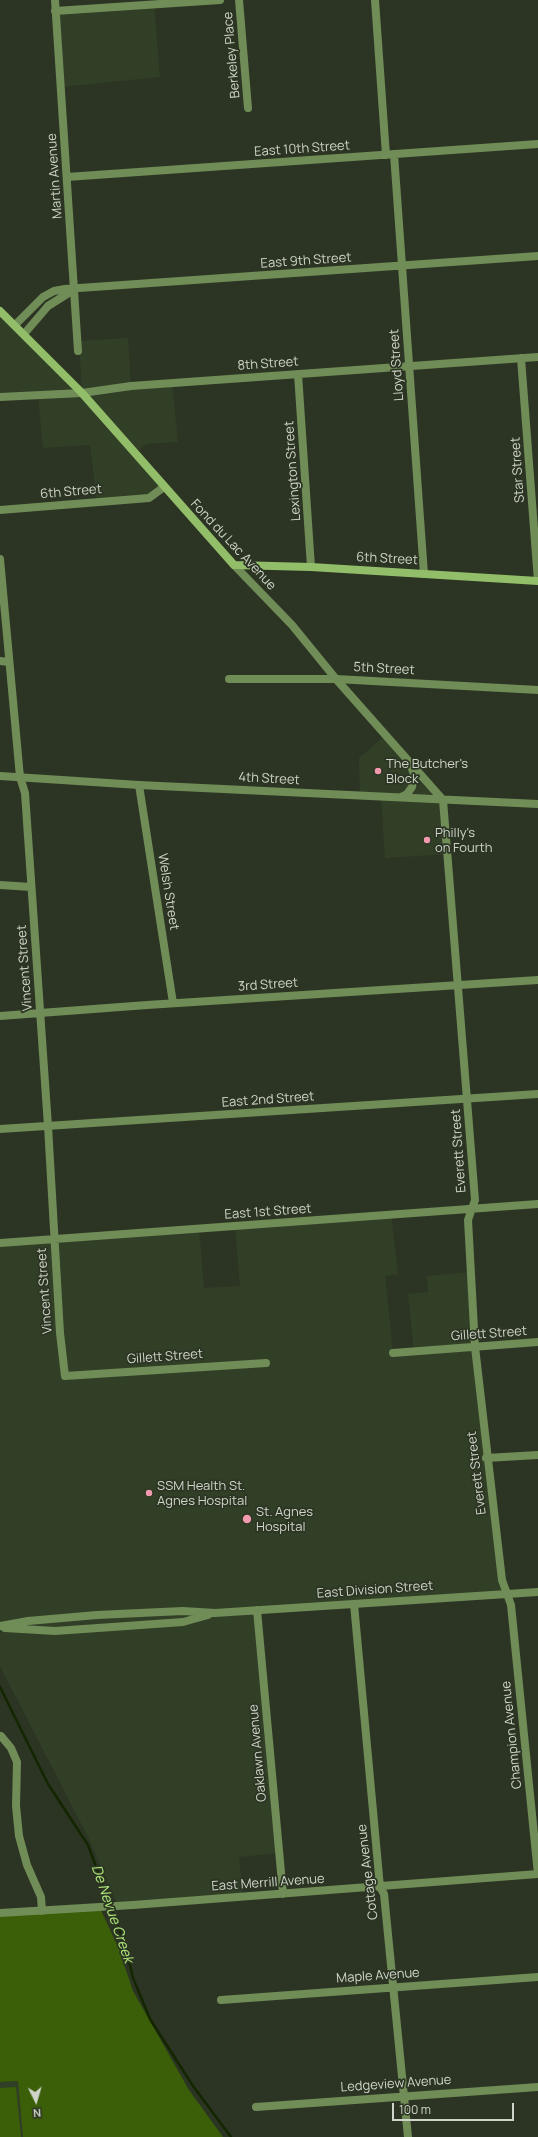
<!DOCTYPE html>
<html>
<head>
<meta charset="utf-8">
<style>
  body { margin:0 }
  #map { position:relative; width:538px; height:2137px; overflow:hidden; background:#2c3523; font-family:Manrope,sans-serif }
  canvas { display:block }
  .north { position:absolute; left:16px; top:2081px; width:40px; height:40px; -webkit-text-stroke:3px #2c3523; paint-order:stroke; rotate:175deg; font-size:11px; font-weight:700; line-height:16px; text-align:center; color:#cfd5ca }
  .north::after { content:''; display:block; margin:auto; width:14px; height:18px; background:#cfd5ca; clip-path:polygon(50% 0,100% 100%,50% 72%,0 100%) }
  .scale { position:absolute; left:392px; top:2103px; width:122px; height:18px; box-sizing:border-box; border:2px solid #cfd5ca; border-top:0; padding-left:5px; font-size:12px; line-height:14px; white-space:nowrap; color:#cfd5ca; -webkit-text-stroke:3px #2c3523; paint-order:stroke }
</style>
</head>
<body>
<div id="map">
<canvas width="538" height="2137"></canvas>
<div class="north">N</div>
<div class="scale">100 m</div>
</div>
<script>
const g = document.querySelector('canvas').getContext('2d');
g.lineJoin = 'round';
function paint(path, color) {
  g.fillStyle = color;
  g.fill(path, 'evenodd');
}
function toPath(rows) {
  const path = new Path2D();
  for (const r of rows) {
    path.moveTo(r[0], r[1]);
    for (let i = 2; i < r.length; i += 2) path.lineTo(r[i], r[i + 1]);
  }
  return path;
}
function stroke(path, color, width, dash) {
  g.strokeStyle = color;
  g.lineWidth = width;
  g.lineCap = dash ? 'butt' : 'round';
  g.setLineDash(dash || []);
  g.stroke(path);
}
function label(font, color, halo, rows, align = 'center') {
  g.font = font + ' Manrope,sans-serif';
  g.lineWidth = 3.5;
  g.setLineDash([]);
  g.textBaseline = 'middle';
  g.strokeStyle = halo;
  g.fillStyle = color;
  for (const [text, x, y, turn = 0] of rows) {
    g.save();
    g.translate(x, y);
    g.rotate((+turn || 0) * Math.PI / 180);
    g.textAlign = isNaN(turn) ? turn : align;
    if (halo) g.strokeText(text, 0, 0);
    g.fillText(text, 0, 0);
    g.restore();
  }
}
paint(toPath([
  [154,4,160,77,61,87,55,11],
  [0,311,82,392,79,341,128,338,131,386,172,383,178,442,147,444,134,453,164,487,153,496,97,502,90,445,43,448,38,395,0,397],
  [386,735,443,800,448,854,385,858,381,796,360,795,359,758],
  [391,1214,398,1274,385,1276,393,1353,414,1352,408,1294,428,1292,427,1276,471,1272,475,1347,508,1594,257,1610,279,1853,239,1857,243,1897,118,1906,88,1837,0,1666,0,1243,199,1228,204,1288,240,1286,235,1226],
  [18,2081,23,2137,0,2137,0,2082]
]), '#323f27');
paint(toPath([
  [100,1908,119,1949,133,1991,189,2090,223,2137,23,2137,18,2081,0,2082,0,1914],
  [16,2087,21,2137,0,2137,0,2088]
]), '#3b5e08');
stroke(toPath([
  [0,1687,48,1784,88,1845,125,1945,133,1978,150,2019,193,2086,231,2137]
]), '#132600', 2.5);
stroke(toPath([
  [55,0,78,351],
  [239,0,248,108],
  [375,0,386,155],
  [55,11,220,0],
  [394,154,424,574],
  [67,177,538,144],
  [15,325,43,297,54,291,65,289,538,256],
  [24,334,48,306,75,289],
  [521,358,538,581],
  [298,374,311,567],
  [0,397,82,393,131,386,538,357],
  [0,510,149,498,164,487],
  [0,559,20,777,25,793,48,1126,60,1333,65,1376,266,1363],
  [0,661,9,662],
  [229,679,336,679,538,690],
  [139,785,173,1003],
  [443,800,475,1200,468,1220,475,1347,502,1580,511,1605,538,1874],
  [0,885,31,887],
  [0,1016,147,1005,538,980],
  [0,1129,538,1094],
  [0,1243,538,1204],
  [393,1353,538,1342],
  [486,1458,538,1455],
  [354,1604,380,1887,384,1894,408,2137],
  [257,1610,283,1894],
  [0,1626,28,1621,97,1615,183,1611,215,1613,538,1592],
  [5,1628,55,1631,98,1628,183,1622,208,1615],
  [1,1736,11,1748,17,1762,16,1806,19,1836,27,1865,41,1897,42,1911],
  [0,1913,133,1905,538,1874],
  [221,2000,538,1977],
  [256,2107,538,2087]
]), '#708c57', 8);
stroke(toPath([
  [234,565,292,625,336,679,443,800],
  [0,776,139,785,538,804],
  [401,797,407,794,412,787,414,774,411,766]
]), '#708c57', 8);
stroke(toPath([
  [0,311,82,393,234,565,311,567,538,581]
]), '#93be69', 8);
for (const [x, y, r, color] of [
  [378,771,4,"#f29aad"],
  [427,840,4,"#f29aad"],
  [149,1493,4,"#f29aad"],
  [247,1519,5,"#f29aad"]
]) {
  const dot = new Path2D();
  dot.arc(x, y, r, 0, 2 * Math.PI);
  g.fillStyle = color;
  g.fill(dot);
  stroke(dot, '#2c3523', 1.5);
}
label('13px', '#cfd5ca', '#2c3523', [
  ["Berkeley Place",232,55,-95],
  ["East 10th Street",302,149,-4],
  ["Martin Avenue",55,176,-94],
  ["East 9th Street",306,261,-4],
  ["8th Street",268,364,-4],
  ["Lloyd Street",397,365,-94],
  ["Star Street",518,470,-94],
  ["Lexington Street",293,471,-94],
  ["6th Street",71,492,-5],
  ["Fond du Lac Avenue",233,545,47],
  ["6th Street",387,559,3],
  ["5th Street",384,669,3],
  ["4th Street",269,779,3],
  ["Welsh Street",168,892,81],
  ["Vincent Street",25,968,-94],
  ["3rd Street",268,985,-4],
  ["East 2nd Street",268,1100,-4],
  ["Everett Street",459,1151,-94],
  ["East 1st Street",268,1212,-4],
  ["Vincent Street",45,1291,-94],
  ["Gillett Street",489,1334,-4],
  ["Gillett Street",165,1357,-4],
  ["Everett Street",477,1473,-97],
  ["East Division Street",375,1590,-4],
  ["Champion Avenue",512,1735,-96],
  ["Oaklawn Avenue",258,1753,-95],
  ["Cottage Avenue",368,1872,-97],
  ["East Merrill Avenue",268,1883,-4],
  ["Maple Avenue",378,1976,-4],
  ["Ledgeview Avenue",396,2084,-4]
]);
label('13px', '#cfd5ca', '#2c3523', [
  ["The Butcher's",386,764],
  ["Block",386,779],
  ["Philly's",435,833],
  ["on Fourth",435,848],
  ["SSM Health St.",157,1486],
  ["Agnes Hospital",157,1501],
  ["St. Agnes",256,1512],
  ["Hospital",256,1527]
], 'left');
label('italic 14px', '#b1e87b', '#2c3523', [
  ["De Nevue Creek",112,1914,71]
]);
</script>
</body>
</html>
